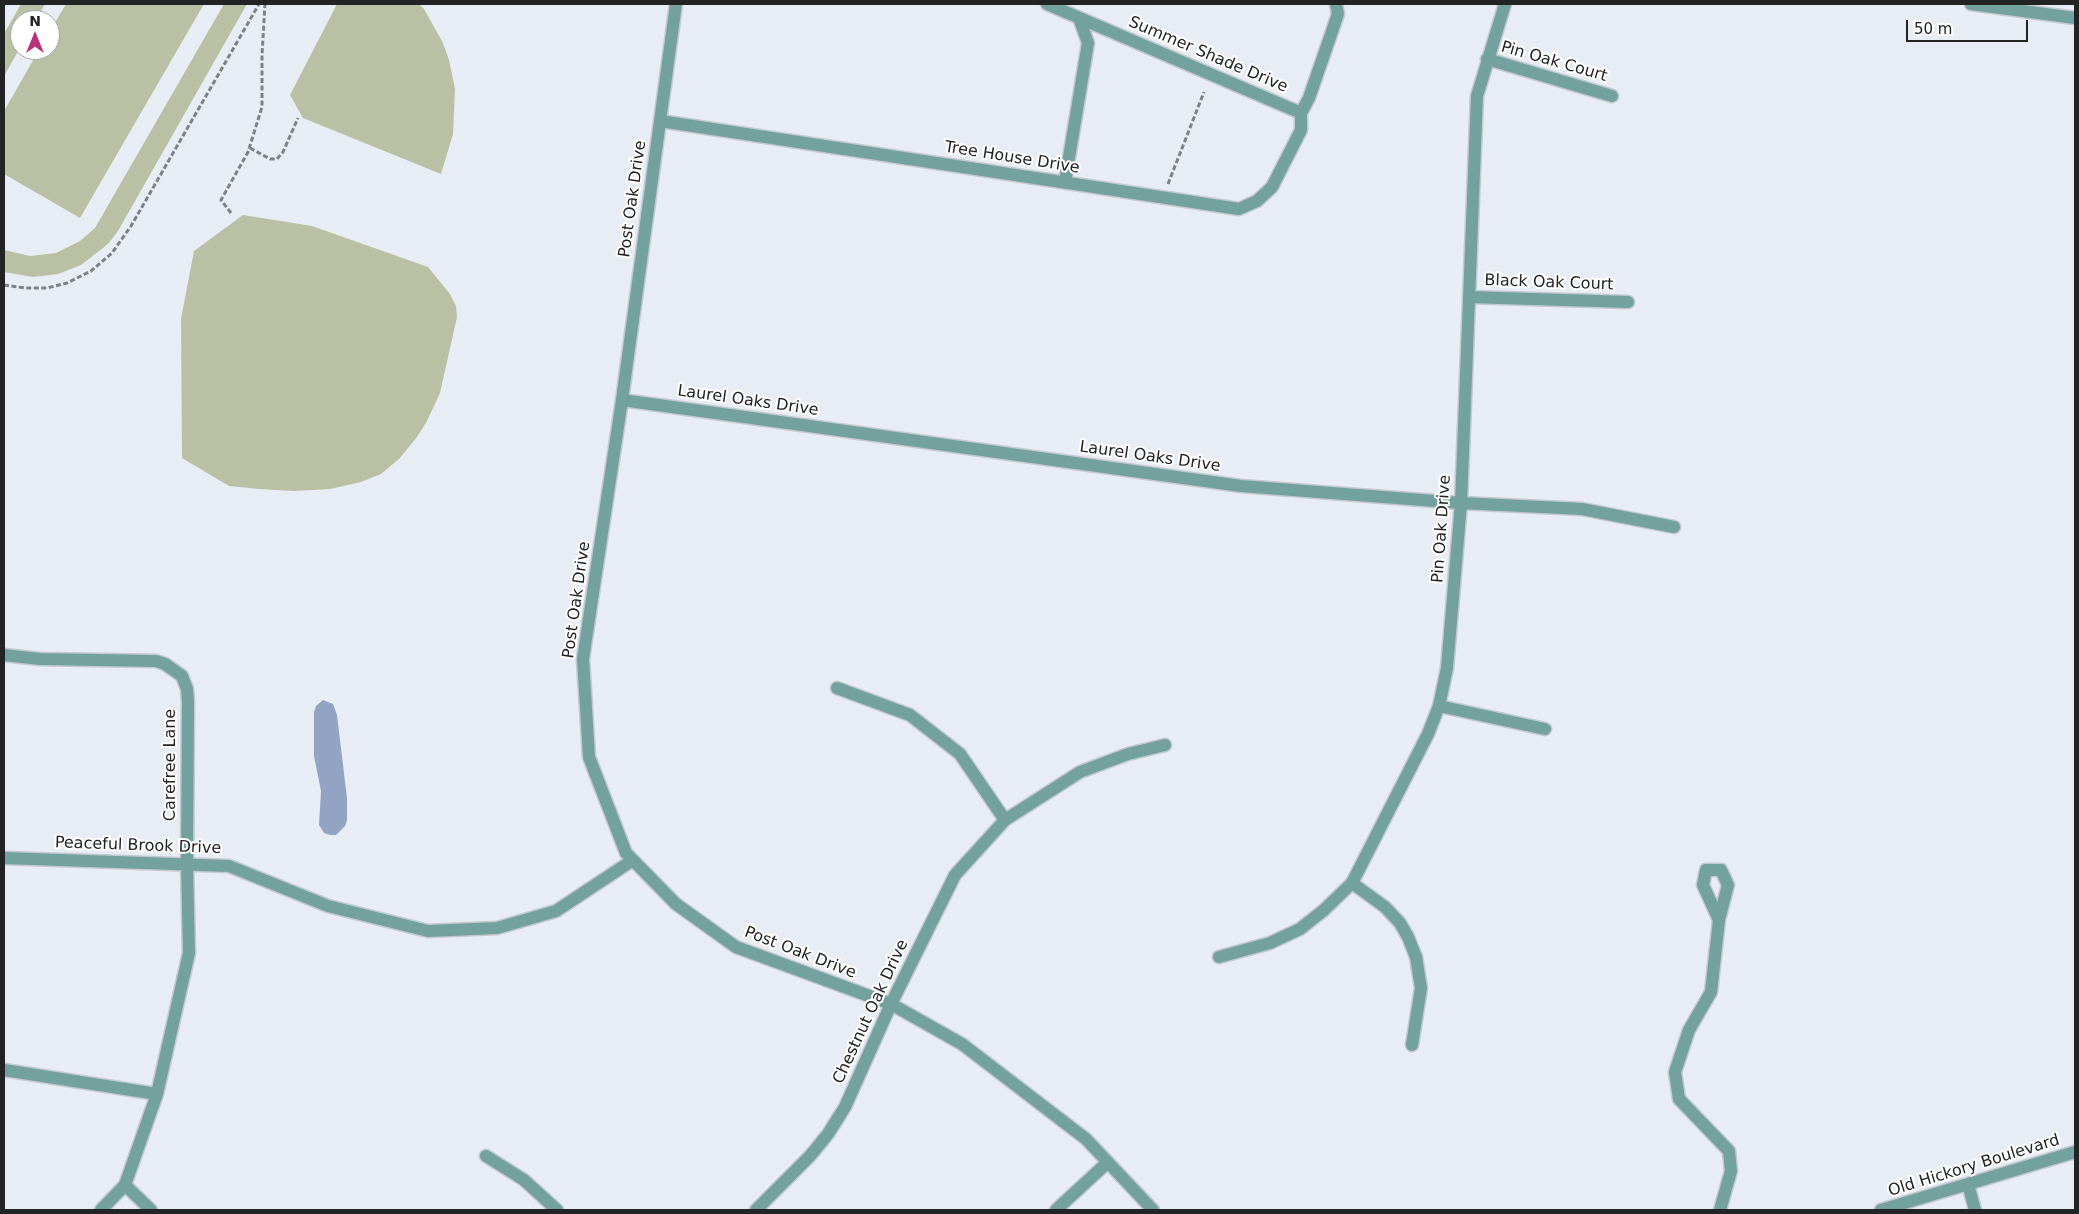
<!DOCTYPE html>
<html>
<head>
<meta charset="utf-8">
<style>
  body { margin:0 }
  #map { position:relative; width:2079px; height:1214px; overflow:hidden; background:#e8edf5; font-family:"DejaVu Sans",sans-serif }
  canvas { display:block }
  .frame { position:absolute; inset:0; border:5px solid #212325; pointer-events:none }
  .north { position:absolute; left:10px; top:10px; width:50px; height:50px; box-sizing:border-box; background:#fff; border:1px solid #a6a7a8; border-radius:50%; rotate:0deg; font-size:14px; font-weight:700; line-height:20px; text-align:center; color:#212325 }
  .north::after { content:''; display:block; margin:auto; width:18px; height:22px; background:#b73379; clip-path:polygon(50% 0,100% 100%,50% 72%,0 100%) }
  .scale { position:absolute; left:1906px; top:20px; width:122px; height:22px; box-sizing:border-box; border:2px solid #212325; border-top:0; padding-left:6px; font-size:15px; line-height:18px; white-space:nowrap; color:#212325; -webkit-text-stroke:4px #fff; paint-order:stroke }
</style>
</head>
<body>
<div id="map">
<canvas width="2079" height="1214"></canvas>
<div class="frame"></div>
<div class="north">N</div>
<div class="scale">50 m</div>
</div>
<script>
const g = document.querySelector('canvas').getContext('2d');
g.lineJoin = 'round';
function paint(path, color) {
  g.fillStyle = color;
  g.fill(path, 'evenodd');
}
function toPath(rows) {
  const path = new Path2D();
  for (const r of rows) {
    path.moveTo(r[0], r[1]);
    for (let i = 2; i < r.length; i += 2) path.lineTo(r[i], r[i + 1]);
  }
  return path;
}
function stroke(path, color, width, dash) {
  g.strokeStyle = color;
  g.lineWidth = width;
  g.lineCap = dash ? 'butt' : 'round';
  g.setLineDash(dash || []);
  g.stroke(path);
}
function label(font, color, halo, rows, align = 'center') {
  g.font = font + ' "DejaVu Sans",sans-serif';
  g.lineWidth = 4;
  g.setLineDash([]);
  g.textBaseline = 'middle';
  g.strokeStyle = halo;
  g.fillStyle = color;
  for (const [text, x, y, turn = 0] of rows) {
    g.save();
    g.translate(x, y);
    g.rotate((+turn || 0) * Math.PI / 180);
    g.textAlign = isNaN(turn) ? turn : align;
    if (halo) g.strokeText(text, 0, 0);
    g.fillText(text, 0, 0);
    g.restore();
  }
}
paint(toPath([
  [21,4,45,4,36,20,20,20,20,48,4,76,4,34],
  [66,4,204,4,80,218,4,174,4,111,39,50,50,50,50,31],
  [224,4,247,4,118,231,108,244,81,265,58,274,33,277,4,272,4,250,30,256,56,253,80,241,95,228],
  [337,4,419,4,424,9,443,43,449,60,455,89,453,134,441,174,303,118,290,95],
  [243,215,312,226,428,267,450,294,456,306,457,317,440,393,427,421,417,437,399,459,381,474,361,482,330,489,294,491,259,489,229,486,182,458,181,319,194,251]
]), '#b9c0a3');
paint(toPath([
  [323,700,333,704,337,715,347,798,347,820,345,826,336,835,330,835,324,833,319,825,321,791,314,756,314,712,316,706]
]), '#92a3c3');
const minor = toPath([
  [676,4,622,400,583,659,589,757,626,853,676,904,736,947,891,1004,962,1044,1086,1139,1153,1210],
  [1047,4,1301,113],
  [1971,4,2075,18],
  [1487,59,1612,96],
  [660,121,1239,209,1257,201,1272,187,1301,130,1301,113,1309,98,1338,14,1336,4],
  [1065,182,1088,43,1079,18],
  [1469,297,1628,302],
  [622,400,1241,486,1461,503,1582,509,1674,527],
  [4,655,40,659,156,661,165,664,182,676,187,689,188,702,187,864,189,953,157,1094,4,1070],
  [837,688,910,715,960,754,1005,820],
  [1439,706,1545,729],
  [4,858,229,866,328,906,428,931,497,928,556,911,633,860],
  [1352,883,1385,907,1400,923,1408,937,1416,957,1421,988,1412,1045],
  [1719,920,1703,885,1706,870,1721,870,1728,885,1719,920,1711,992,1689,1030,1675,1072,1679,1099,1729,1151,1731,1171,1720,1210],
  [1219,957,1270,943,1300,929,1324,910,1352,883,1428,734,1439,706,1447,668,1461,503,1477,96,1505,4],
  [486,1156,524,1180,557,1210],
  [1968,1184,1975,1210],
  [125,1185,151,1210],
  [101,1210,125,1185,157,1094],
  [756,1210,810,1156,828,1134,845,1107,891,1004,955,875,1005,820,1080,772,1128,754,1165,745],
  [1056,1210,1108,1162],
  [1881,1210,2075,1152]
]);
stroke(minor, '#c4c9d0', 15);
stroke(toPath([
  [250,148,270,159,277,159,283,152,298,118],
  [1168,184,1204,92],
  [231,213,221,200,248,152,262,107,262,55,265,4],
  [4,285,25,288,47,288,67,283,91,271,112,253,131,226,259,4]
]), '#7e8287', 3, [5, 2.5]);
stroke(minor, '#73a19e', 12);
label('16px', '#212325', '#fff', [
  ["Summer Shade Drive",1208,55,23],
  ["Pin Oak Court",1554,62,16],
  ["Tree House Drive",1012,158,9],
  ["Post Oak Drive",633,199,-82],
  ["Black Oak Court",1549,283,2],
  ["Laurel Oaks Drive",748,401,8],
  ["Laurel Oaks Drive",1150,457,8],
  ["Pin Oak Drive",1442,529,-86],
  ["Post Oak Drive",577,600,-82],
  ["Carefree Lane",171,765,-90],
  ["Peaceful Brook Drive",138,846,2],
  ["Post Oak Drive",800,953,21],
  ["Chestnut Oak Drive",871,1012,-65],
  ["Old Hickory Boulevard",1974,1166,-17]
]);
</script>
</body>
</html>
